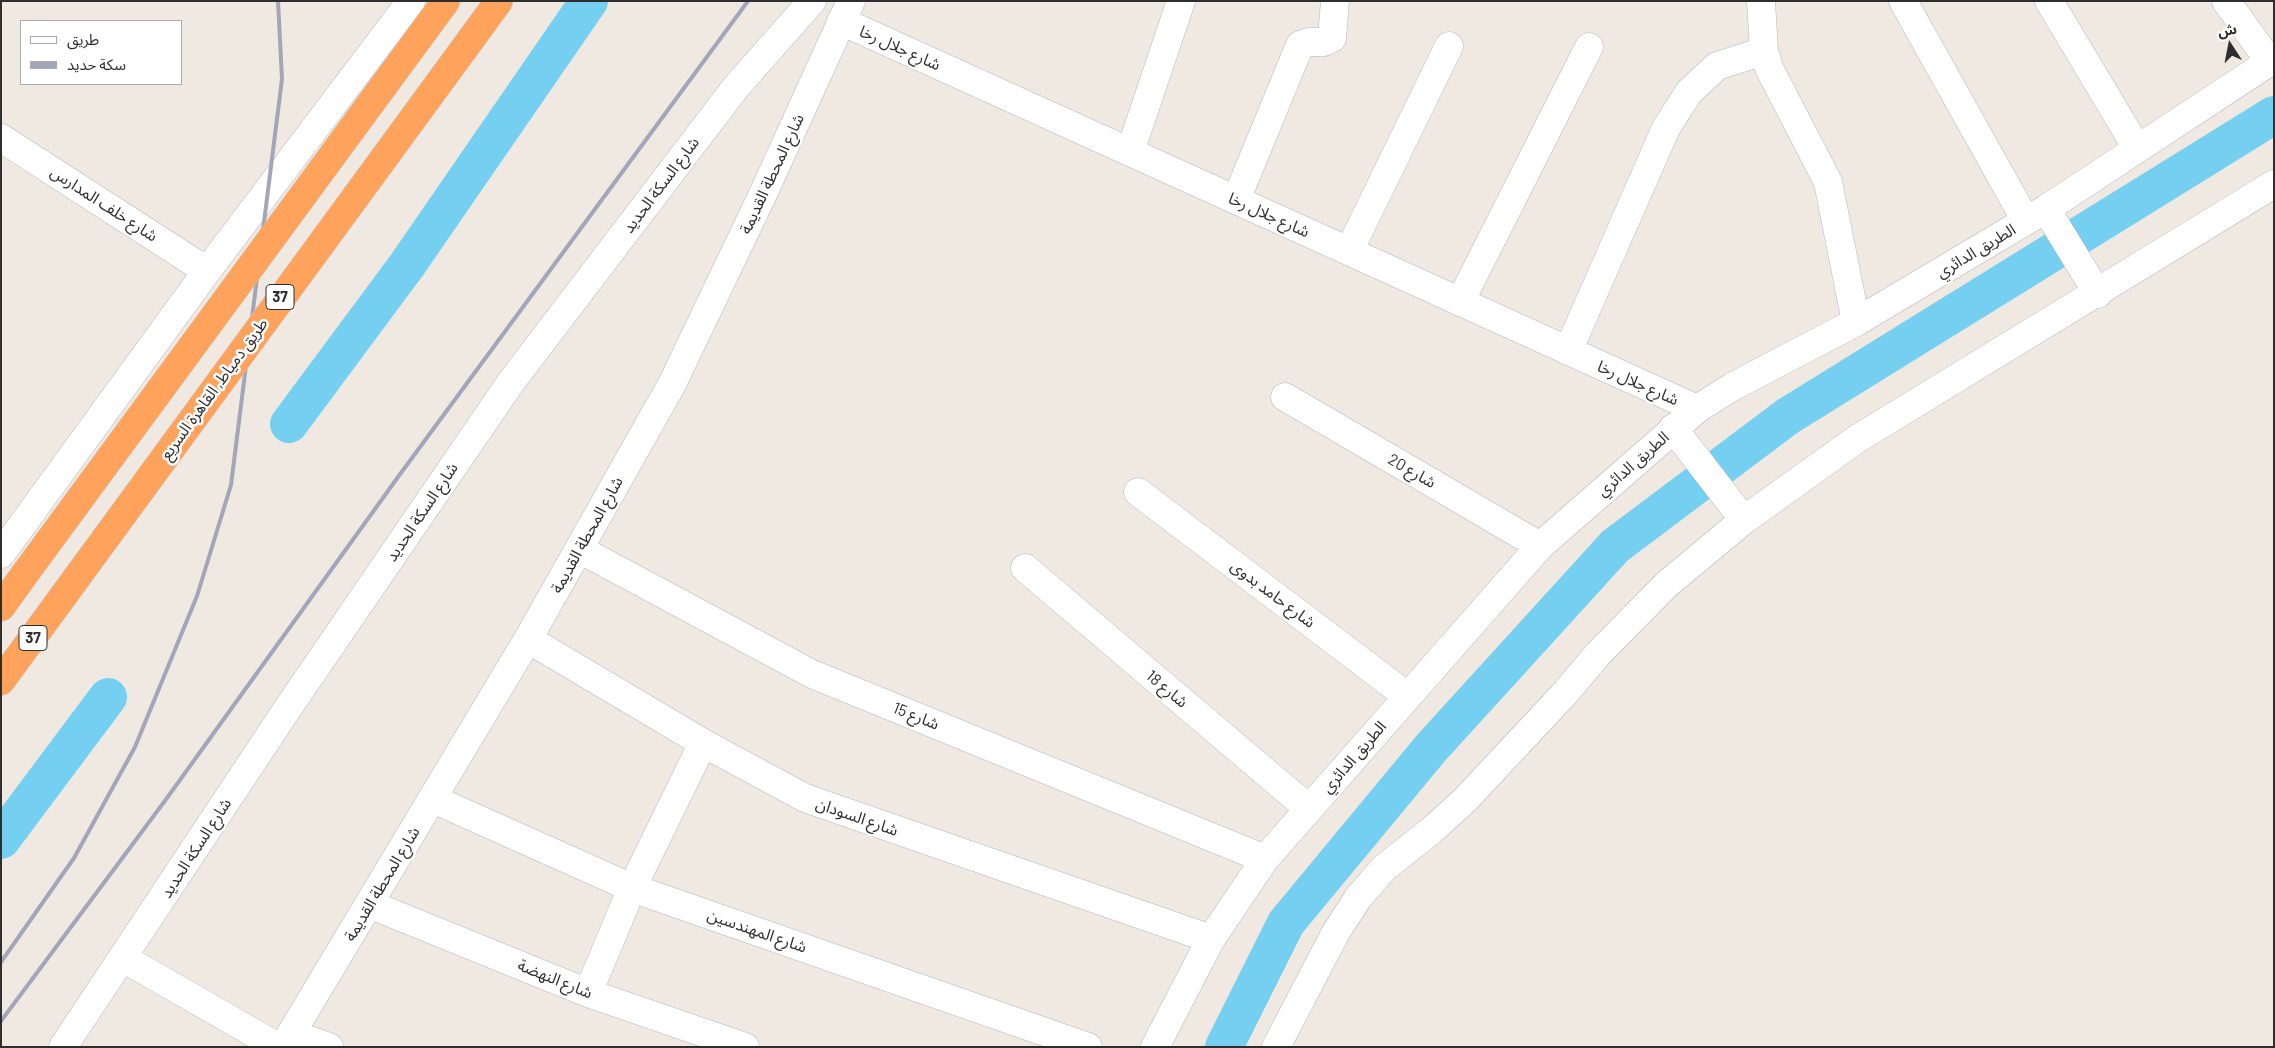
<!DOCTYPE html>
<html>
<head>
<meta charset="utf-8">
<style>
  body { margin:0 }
  #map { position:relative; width:2275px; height:1048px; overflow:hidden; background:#efe9e1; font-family:Barlow,"Noto Sans Arabic",sans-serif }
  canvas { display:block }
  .frame { position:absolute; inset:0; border:2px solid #2e2e2e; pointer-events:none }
  .legend { position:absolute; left:20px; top:20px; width:162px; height:65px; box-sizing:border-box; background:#fff; border:1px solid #ababab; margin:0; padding:6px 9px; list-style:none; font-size:15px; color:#2e2e2e }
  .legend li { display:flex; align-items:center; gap:10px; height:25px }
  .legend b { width:25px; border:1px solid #ababab }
  .north { position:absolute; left:2205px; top:20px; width:50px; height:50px; -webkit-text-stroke:4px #fff; paint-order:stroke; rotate:349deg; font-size:14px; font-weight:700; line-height:20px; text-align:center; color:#2e2e2e }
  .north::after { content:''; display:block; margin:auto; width:18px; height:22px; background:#2e2e2e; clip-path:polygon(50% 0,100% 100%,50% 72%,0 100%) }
</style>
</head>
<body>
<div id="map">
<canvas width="2275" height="1048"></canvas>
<div class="frame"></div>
<ul class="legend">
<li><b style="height:6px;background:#fff"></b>طريق</li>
<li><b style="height:6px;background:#a3a6b8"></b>سكة حديد</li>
</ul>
<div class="north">ش</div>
</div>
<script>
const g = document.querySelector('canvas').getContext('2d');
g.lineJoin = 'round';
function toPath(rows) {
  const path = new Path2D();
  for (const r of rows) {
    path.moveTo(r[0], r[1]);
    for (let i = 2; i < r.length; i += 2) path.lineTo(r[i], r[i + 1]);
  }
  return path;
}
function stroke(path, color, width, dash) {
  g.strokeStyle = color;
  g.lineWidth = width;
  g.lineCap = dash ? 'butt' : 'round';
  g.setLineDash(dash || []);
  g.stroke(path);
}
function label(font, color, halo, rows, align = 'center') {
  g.font = font + ' Barlow,"Noto Sans Arabic",sans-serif';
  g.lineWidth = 5;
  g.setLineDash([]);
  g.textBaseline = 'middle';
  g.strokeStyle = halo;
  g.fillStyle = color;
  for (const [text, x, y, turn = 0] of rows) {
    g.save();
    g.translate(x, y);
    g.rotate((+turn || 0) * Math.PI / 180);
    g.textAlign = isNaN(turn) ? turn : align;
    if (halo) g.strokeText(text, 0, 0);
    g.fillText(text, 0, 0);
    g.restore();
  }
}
stroke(toPath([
  [289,424,407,265,589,1],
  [1,840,108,697],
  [1224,1047,1286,923,1431,748,1615,546,1788,416,2274,115]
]), '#75cff0', 38);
const street = toPath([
  [1761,1,1764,51,1769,68,1828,182,1856,322],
  [1903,1,2026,221],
  [2049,1,2137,148],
  [2226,1,2270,62],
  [841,21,1697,409],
  [1,138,207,271],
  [1130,152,1181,1],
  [1236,200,1300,45,1309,42,1324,42,1332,38,1335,1],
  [1349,251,1449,46],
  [1460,302,1589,47],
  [1568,351,1666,128,1689,92,1717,66,1764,51],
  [1285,397,1540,546],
  [1138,492,1407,696],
  [579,549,812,674,1265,859],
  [1,554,207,271,411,1],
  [1025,568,1309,809],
  [528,639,703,743,805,798,1211,939],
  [433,799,632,888,1088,1047],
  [369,904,588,993,745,1047],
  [123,958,278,1047],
  [588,993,632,888,703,743],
  [291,1034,329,1047],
  [63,1047,290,705,511,382,736,87,812,1],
  [283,1047,528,639,672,384,763,194,851,1]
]);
const secondary = toPath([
  [2046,209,2098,294],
  [1673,428,1744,520],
  [1155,1047,1211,939,1265,859,1540,546,1697,409,1732,387,1856,322,2046,209,2274,59],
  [1276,1047,1336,932,1358,898,1384,868,1432,830,1465,800,1566,692,1598,654,1667,584,1744,520,1857,439,2274,184]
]);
const highway = toPath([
  [1,607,27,571],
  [1,681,64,595]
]);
stroke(street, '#b4b7c1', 29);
stroke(secondary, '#b4b7c1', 29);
stroke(highway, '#c9c9c9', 29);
stroke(street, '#fff', 28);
stroke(secondary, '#fff', 28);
stroke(highway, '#ffa35c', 28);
stroke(toPath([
  [1,962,74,858,135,747,197,596,231,485,282,79,278,1],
  [1,1021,167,798,398,477,748,1]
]), '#a3a6b8', 4);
const highwayBridge = toPath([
  [27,571,446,1],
  [64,595,499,1]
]);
stroke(highwayBridge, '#c9c9c9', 29, []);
stroke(highwayBridge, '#ffa35c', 28);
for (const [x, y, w] of [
  [280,297,28],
  [33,638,28]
]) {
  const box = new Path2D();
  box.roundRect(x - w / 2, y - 12.5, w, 25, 4);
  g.fillStyle = '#fff';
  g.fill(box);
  stroke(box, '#2e2e2e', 1);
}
label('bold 15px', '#2e2e2e', null, [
  ["37",280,297],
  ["37",33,638]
]);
label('16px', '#2e2e2e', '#fff', [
  ["شارع جلال رخا",900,48,24],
  ["شارع المحطة القديمة",772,174,-65],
  ["شارع السكة الحديد",661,185,-53],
  ["شارع خلف المدارس",104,204,33],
  ["شارع جلال رخا",1269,215,24],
  ["الطريق الدائري",1976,251,-31],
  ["شارع جلال رخا",1638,383,24],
  ["طريق دمياط, القاهرة السريع",214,389,-54],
  ["الطريق الدائري",1633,464,-41],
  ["شارع 20",1412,471,30],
  ["شارع السكة الحديد",422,512,-56],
  ["شارع المحطة القديمة",587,535,-61],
  ["شارع حامد بدوى",1273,594,37],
  ["شارع 18",1167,689,40],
  ["شارع 15",916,716,22],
  ["الطريق الدائري",1354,757,-49],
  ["شارع السودان",857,817,19],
  ["شارع السكة الحديد",196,848,-57],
  ["شارع المحطة القديمة",382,884,-59],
  ["شارع المهندسين",757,931,19],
  ["شارع النهضة",555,979,22]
]);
</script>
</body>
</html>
